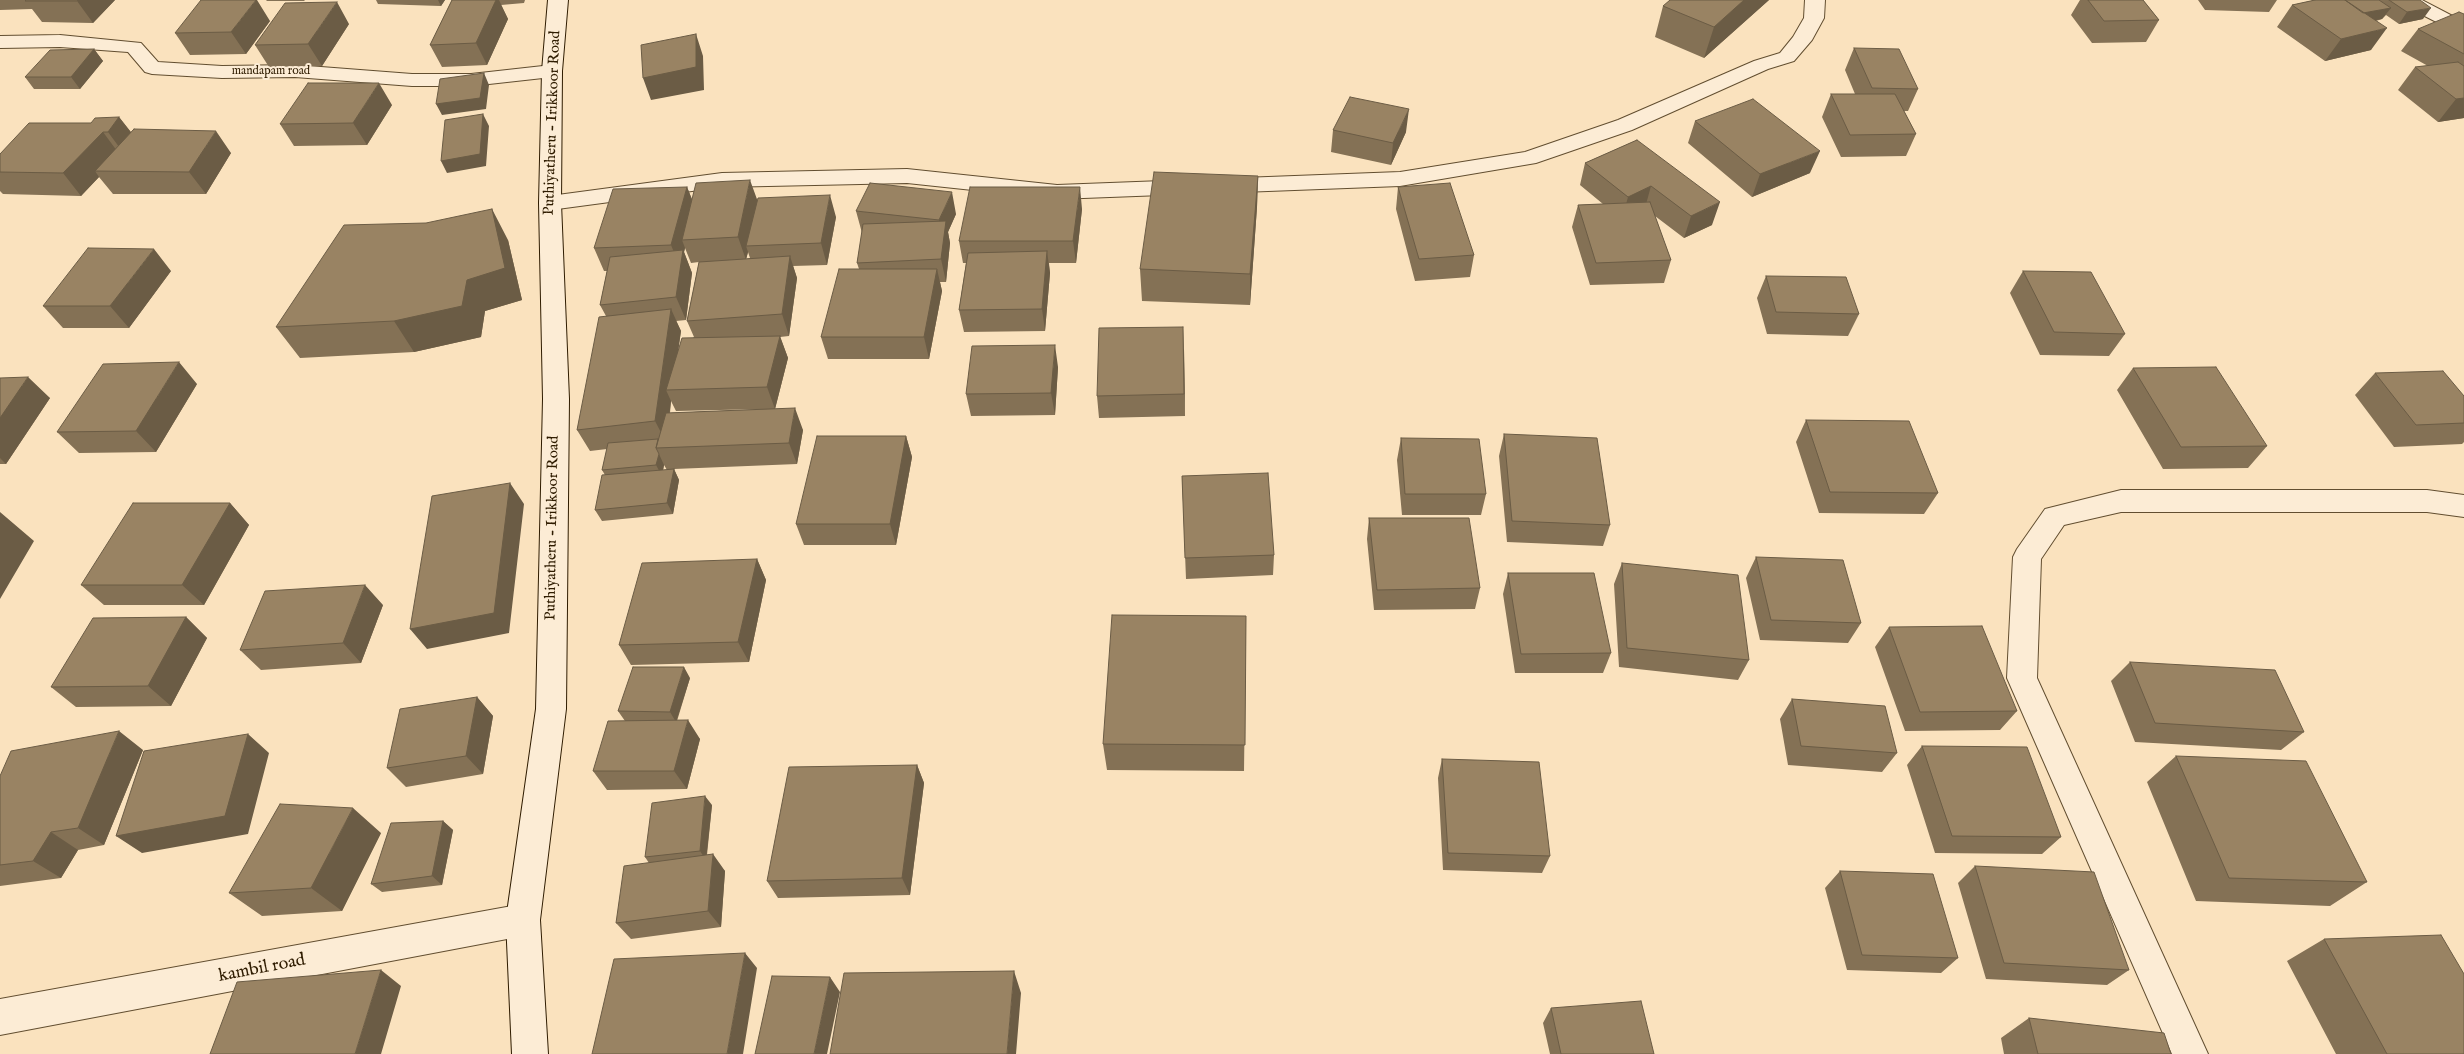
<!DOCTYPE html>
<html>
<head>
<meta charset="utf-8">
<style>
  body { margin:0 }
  canvas { display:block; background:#fae2be }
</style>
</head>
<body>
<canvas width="2464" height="1054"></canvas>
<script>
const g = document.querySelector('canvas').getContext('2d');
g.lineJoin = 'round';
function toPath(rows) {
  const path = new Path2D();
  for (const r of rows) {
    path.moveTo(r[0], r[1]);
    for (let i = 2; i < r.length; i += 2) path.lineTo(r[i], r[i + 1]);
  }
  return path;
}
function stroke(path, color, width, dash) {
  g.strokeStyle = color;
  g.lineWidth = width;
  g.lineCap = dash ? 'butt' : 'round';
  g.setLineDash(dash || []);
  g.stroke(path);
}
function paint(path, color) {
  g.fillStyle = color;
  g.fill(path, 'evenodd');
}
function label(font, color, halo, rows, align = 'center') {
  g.font = font + ' "IM FELL English",serif';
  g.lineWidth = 4;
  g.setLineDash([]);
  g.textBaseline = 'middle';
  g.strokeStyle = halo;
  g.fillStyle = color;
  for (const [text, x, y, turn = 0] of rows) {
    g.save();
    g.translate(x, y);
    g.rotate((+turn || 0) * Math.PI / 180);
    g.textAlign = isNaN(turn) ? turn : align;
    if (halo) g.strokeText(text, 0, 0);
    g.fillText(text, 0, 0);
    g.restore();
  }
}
const street = toPath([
  [1805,0,1825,0,1824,18,1812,40,1794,61,1768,69,1632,130,1536,163,1400,186,1057,199,907,183,722,187,550,210,542,208,539,203,542,198,550,196,722,173,907,169,1057,185,1400,172,1525,152,1618,120,1754,61,1780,53,1793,37,1804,18,1805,0],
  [2398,0,2422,0,2464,22,2464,36,2401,4,2398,0],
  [60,35,141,43,158,62,222,66,295,65,412,74,471,74,552,65,559,67,562,71,559,75,552,77,471,86,412,86,295,77,222,78,152,74,145,72,128,52,60,47,0,48,0,36,60,35],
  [2121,490,2427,490,2464,495,2464,517,2427,512,2121,512,2064,525,2041,559,2037,678,2208,1054,2172,1054,2007,678,2013,557,2017,549,2045,509,2121,490],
  [523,904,535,909,540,920,535,931,523,936,0,1035,0,999,523,904]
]);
const secondary = toPath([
  [548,0,568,0,562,71,561,203,569,399,566,709,540,920,548,1054,512,1054,506,920,536,709,543,399,539,203,542,71,548,0]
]);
stroke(street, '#624e30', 2);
stroke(secondary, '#2f1c00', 2);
paint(street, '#fcecd5');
paint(secondary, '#fcecd5');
paint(toPath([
  [0,0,115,0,93,23,42,22,32,9,0,10],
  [266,0,305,0,304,1,267,1],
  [376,0,445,0,441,6,378,4],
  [452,0,525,0,524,3,501,5,508,19,487,65,442,67,430,45],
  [1769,0,1704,58,1655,37,1663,6],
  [2080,0,2143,0,2159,20,2146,42,2092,43,2071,15],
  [2198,0,2277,0,2269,12,2205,10],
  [2315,0,2420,0,2423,19,2399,24,2386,15,2382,19,2376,21,2371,50,2325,61,2277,27,2292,5],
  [2464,14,2464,118,2438,122,2398,90,2415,67,2428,66,2401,51,2418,29],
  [270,21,246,54,190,55,175,33],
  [349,24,322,66,269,67,255,45],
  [1854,48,1918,89,1908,111,1904,111,1916,134,1906,156,1841,157,1822,117,1831,94,1855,94,1845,70],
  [94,49,103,61,80,89,34,89,25,77],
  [392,105,367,145,294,146,280,124],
  [119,117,131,132,231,153,206,194,113,194,99,177,81,196,3,194,0,191,0,154,91,123],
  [1695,121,1810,173,1752,197,1688,143],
  [1333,130,1406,132,1391,165,1331,152],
  [1637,140,1712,225,1684,238,1655,216,1671,260,1664,283,1590,285,1572,227,1578,205,1603,204,1580,185,1585,163],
  [1258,176,1257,207,1250,305,1142,301,1140,269],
  [687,187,692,200,757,200,836,217,827,265,793,266,797,278,789,336,780,337,788,358,775,409,803,430,797,464,674,469,679,480,673,514,602,521,595,510,605,475,602,470,607,449,590,451,577,430,606,316,600,305,607,271,604,271,594,248],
  [685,248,691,263,699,262,687,321,694,337,678,350,681,331,676,321,686,320,692,273,684,252],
  [748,252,750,258,746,259],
  [671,401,676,411,763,409,670,413],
  [664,465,667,470,663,470],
  [1398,187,1474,255,1470,277,1415,281,1396,209],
  [1082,209,1076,263,1049,263,1050,273,1045,331,964,332,959,310,966,263,963,263,959,241],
  [856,211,956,214,948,232,950,243,946,282,940,282,942,291,929,359,828,359,821,337,859,269,857,263,862,233],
  [508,240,522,300,485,311,481,337,414,352,300,358,276,327],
  [171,271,129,328,63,328,43,306],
  [2023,271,2125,334,2109,356,2040,355,2010,293],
  [1766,276,1859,314,1848,336,1767,334,1757,298],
  [1184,349,1185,416,1099,418,1097,396],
  [1058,367,1055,415,971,416,966,394],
  [2133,368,2267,446,2248,468,2163,469,2117,390],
  [2375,373,2464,396,2464,442,2462,444,2394,447,2355,395],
  [0,378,50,398,6,464,0,464],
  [197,384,156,452,79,453,57,432],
  [1806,420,1938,493,1924,514,1819,513,1796,442],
  [1504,434,1610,525,1603,546,1507,542,1499,456],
  [906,436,912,457,896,545,804,545,796,524],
  [1401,438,1486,494,1481,515,1402,515,1397,460],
  [1182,476,1274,555,1273,575,1186,579],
  [230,503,249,525,204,605,104,605,81,585],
  [1369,518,1480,588,1475,609,1374,610,1367,539],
  [1756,557,1861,623,1848,643,1760,640,1746,578],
  [757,559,766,580,749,662,631,665,619,645],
  [1622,563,1749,660,1738,680,1619,667,1614,584],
  [1508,573,1611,653,1603,673,1515,673,1503,594],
  [383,605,361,663,261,670,240,650],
  [1246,616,1244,771,1107,770,1103,744],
  [186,617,207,638,171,706,76,707,51,687],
  [1889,627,2017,711,2000,730,1905,731,1875,647],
  [2130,662,2304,732,2281,750,2135,742,2111,681],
  [690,678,677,721,700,739,687,789,607,790,593,771,625,721,618,711],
  [477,697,493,716,483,774,406,787,387,768],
  [1792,699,1897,753,1882,772,1788,765,1780,719],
  [1922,746,2061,837,2042,854,1935,853,1907,765],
  [143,750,104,845,78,850,61,878,0,886,0,776],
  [2176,756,2367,882,2330,906,2196,901,2147,782],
  [1442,759,1550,856,1542,873,1443,870,1438,778],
  [917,765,924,783,910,895,778,898,767,881],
  [712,805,707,855,725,871,721,927,631,939,616,923,649,863,645,857],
  [443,821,453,830,442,885,382,892,371,884],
  [381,833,342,911,262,916,229,893],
  [1975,866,2129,970,2107,985,1986,979,1958,883],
  [1840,871,1958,958,1941,973,1847,970,1825,888],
  [2324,939,2464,1054,2336,1054,2287,961],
  [1551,1008,1654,1054,1550,1054,1543,1023],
  [2029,1018,2171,1054,2004,1054,2001,1038]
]), '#847155');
paint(toPath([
  [78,0,115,0,93,23,77,1],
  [256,0,257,0,270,21,246,54,231,32],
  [438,0,445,0,441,6],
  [496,0,499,0,508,19,487,65,476,43],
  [1744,0,1769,0,1704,58,1714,27],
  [337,2,349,24,322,66,308,44],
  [2391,8,2382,19,2349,25,2358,14],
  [2431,8,2423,19,2399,24,2407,12],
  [2387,28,2371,50,2325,61,2341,39],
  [696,34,703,56,704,90,651,100,643,78],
  [94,49,103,61,80,89,71,77],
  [484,73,489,85,486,109,442,115,436,104],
  [379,83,392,105,367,145,353,123],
  [2464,98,2464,118,2438,122,2456,99],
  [1409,109,1406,132,1391,165,1393,143],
  [483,114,489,126,486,166,447,173,441,161],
  [119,117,136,139,125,155,108,132],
  [216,131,231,153,206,194,189,172],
  [103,132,120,155,95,171,99,177,81,196,63,173],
  [1820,151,1810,173,1752,197,1760,174],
  [1258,176,1257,207,1250,305,1250,274],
  [750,180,758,202,746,246,748,252,746,260,738,237],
  [1651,186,1645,208,1622,219,1628,197],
  [687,187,696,209,682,240,685,248,684,252,692,273,686,320,676,297,680,267,671,245],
  [1080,187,1082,209,1076,263,1073,241],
  [952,192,956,214,948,232,950,243,946,282,941,259,939,220],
  [830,195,836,217,827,265,821,243],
  [1720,202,1712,225,1684,238,1691,216],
  [492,209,508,240,522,300,485,311,481,337,414,352,394,321,467,280],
  [154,249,171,271,129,328,110,306],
  [1047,251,1050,273,1045,331,1042,309],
  [790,256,797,278,789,336,782,314],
  [937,269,942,291,929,359,924,337],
  [671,309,681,331,673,389,666,390,671,401,666,442,655,421],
  [1183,327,1184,349,1185,416,1184,394],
  [780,336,788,358,775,409,767,387],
  [1055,345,1058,367,1055,415,1051,393],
  [179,362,197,384,156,452,136,431],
  [28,377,50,398,6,464,0,458,0,418],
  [795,408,803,430,797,464,789,443],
  [906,436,912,457,896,545,890,524],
  [659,454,664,465,662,476,656,465],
  [674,469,679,480,673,514,667,503],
  [510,483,524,504,509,633,427,649,410,629],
  [230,503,249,525,204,605,182,585],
  [0,512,34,541,0,599],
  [757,559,766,580,749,662,738,642],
  [365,585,383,605,361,663,343,643],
  [186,617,207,638,171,706,148,686],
  [684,667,690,678,676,722,670,712],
  [477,697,493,716,483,774,466,756],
  [688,720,700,739,687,789,674,771],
  [119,731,143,750,104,845,78,828],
  [248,734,269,753,248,834,142,853,116,836],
  [917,765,924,783,910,895,902,878],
  [705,796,712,805,706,860,700,851],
  [353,808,381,833,342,911,311,888],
  [443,821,453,830,442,885,432,876],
  [51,832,78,850,61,878,33,861],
  [713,854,725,871,721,927,708,911],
  [745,953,757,968,743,1054,727,1054],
  [381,970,401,986,381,1054,355,1054],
  [1014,971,1021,993,1016,1054,1007,1054],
  [830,977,840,992,827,1054,814,1054]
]), '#6b5c45');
const building = toPath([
  [26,0,78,0,77,1,25,1,26,0],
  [201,0,256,0,231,32,175,33,201,0],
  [452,0,496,0,476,43,430,45,452,0],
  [1670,0,1744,0,1714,27,1663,6,1670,0],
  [2088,0,2143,0,2159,20,2104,21,2088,0],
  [2315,0,2345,0,2387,28,2341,39,2292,5,2315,0],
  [2345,0,2379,0,2391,8,2363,13,2345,0],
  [2389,0,2420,0,2431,8,2407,12,2389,0],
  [337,2,308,44,255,45,285,3,337,2],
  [2459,12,2464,14,2464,54,2418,29,2459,12],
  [696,34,696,67,643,78,641,45,696,34],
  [1854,48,1899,49,1918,89,1872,88,1854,48],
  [94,49,71,77,25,77,50,50,94,49],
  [2458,62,2464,66,2464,98,2456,99,2415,67,2458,62],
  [484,73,480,98,436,104,440,79,484,73],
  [308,83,379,83,353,123,280,124,308,83],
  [1831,94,1895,94,1916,134,1850,135,1831,94],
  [1350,97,1409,109,1393,143,1333,130,1350,97],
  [1753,99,1820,151,1760,174,1695,121,1753,99],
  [483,114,480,154,441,161,445,120,483,114],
  [119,117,108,132,103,132,63,173,0,172,0,154,29,123,91,123,95,118,119,117],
  [134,129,216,131,189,172,95,171,134,129],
  [1637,140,1720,202,1691,216,1651,186,1628,197,1585,163,1637,140],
  [1154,172,1258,176,1250,274,1140,269,1154,172],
  [750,180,738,237,682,240,696,183,750,180],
  [870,183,952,192,939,220,856,211,870,183],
  [1450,183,1474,255,1419,259,1398,187,1450,183],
  [687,187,671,245,594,248,613,189,687,187],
  [970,187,1080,187,1073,241,959,241,970,187],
  [830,195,821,243,746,246,758,198,830,195],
  [1650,202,1671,260,1596,263,1578,205,1650,202],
  [492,209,505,268,467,280,462,306,394,321,276,327,344,225,426,223,492,209],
  [946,221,941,259,857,263,863,224,946,221],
  [88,248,154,249,110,306,43,306,88,248],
  [683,250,676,297,600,305,610,257,683,250],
  [1047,251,1042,309,959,310,968,253,1047,251],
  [790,256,782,314,687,321,699,262,790,256],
  [839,269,937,269,924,337,821,337,839,269],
  [2023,271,2091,272,2125,334,2054,332,2023,271],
  [1766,276,1846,277,1859,314,1776,312,1766,276],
  [671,309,655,421,577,430,599,317,671,309],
  [1183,327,1184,394,1097,396,1099,328,1183,327],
  [780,336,767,387,666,390,682,338,780,336],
  [1055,345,1051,393,966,394,972,346,1055,345],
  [179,362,136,431,57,432,103,364,179,362],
  [2216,367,2267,446,2181,447,2133,368,2216,367],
  [2443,371,2464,396,2464,423,2416,425,2375,373,2443,371],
  [28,377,0,418,0,378,28,377],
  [795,408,789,443,656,448,666,413,795,408],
  [1806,420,1909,421,1938,493,1830,492,1806,420],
  [1504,434,1597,438,1610,525,1512,521,1504,434],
  [817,436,906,436,890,524,796,524,817,436],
  [1401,438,1479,439,1486,494,1405,494,1401,438],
  [658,439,656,448,659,454,656,465,602,470,608,443,658,439],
  [674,469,667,503,595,510,602,475,674,469],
  [1268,473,1274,555,1185,558,1182,476,1268,473],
  [510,483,494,613,410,629,432,496,510,483],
  [133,503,230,503,182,585,81,585,133,503],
  [1369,518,1469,518,1480,588,1377,590,1369,518],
  [1756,557,1843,560,1861,623,1771,620,1756,557],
  [757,559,738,642,619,645,642,563,757,559],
  [1622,563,1738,575,1749,660,1627,648,1622,563],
  [1508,573,1594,573,1611,653,1521,654,1508,573],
  [365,585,343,643,240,650,265,591,365,585],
  [1112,615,1246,616,1245,745,1103,744,1112,615],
  [186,617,148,686,51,687,93,618,186,617],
  [1982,626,2017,711,1920,712,1889,627,1982,626],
  [2130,662,2275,670,2304,732,2155,723,2130,662],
  [633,667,684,667,670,712,618,711,633,667],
  [477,697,466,756,387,768,400,709,477,697],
  [1792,699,1885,706,1897,753,1801,746,1792,699],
  [688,720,674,771,593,771,608,721,688,720],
  [119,731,78,828,51,832,33,861,0,865,0,776,11,751,119,731],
  [248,734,225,816,116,836,144,751,248,734],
  [1922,746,2027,747,2061,837,1952,836,1922,746],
  [2176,756,2306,761,2367,882,2229,878,2176,756],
  [1442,759,1539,762,1550,856,1448,853,1442,759],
  [917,765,902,878,767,881,789,767,917,765],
  [705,796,700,851,645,857,652,803,705,796],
  [280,804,353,808,311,888,229,893,280,804],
  [443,821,432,876,371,884,391,823,443,821],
  [713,854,708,911,616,923,624,866,713,854],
  [1975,866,2094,872,2129,970,2004,963,1975,866],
  [1840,871,1933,874,1958,958,1862,955,1840,871],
  [2441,935,2464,974,2464,1054,2387,1054,2324,939,2441,935],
  [745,953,727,1054,592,1054,614,959,745,953],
  [381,970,355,1054,210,1054,237,982,381,970],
  [1014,971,1007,1054,830,1054,844,973,1014,971],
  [772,976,830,977,814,1054,755,1054,772,976],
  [1641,1001,1654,1054,1561,1054,1551,1008,1641,1001],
  [2029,1018,2164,1033,2171,1054,2038,1054,2029,1018]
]);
paint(building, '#998363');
stroke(building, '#6b5c45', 1);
label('12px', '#2f1c00', '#fcecd5', [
  ["mandapam road",271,72]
]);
label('15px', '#2f1c00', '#fcecd5', [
  ["Puthiyatheru - Irikkoor Road",553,123,-88],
  ["Puthiyatheru - Irikkoor Road",553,528,-89]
]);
label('18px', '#2f1c00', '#fcecd5', [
  ["kambil road",262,969,-11]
]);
</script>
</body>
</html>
